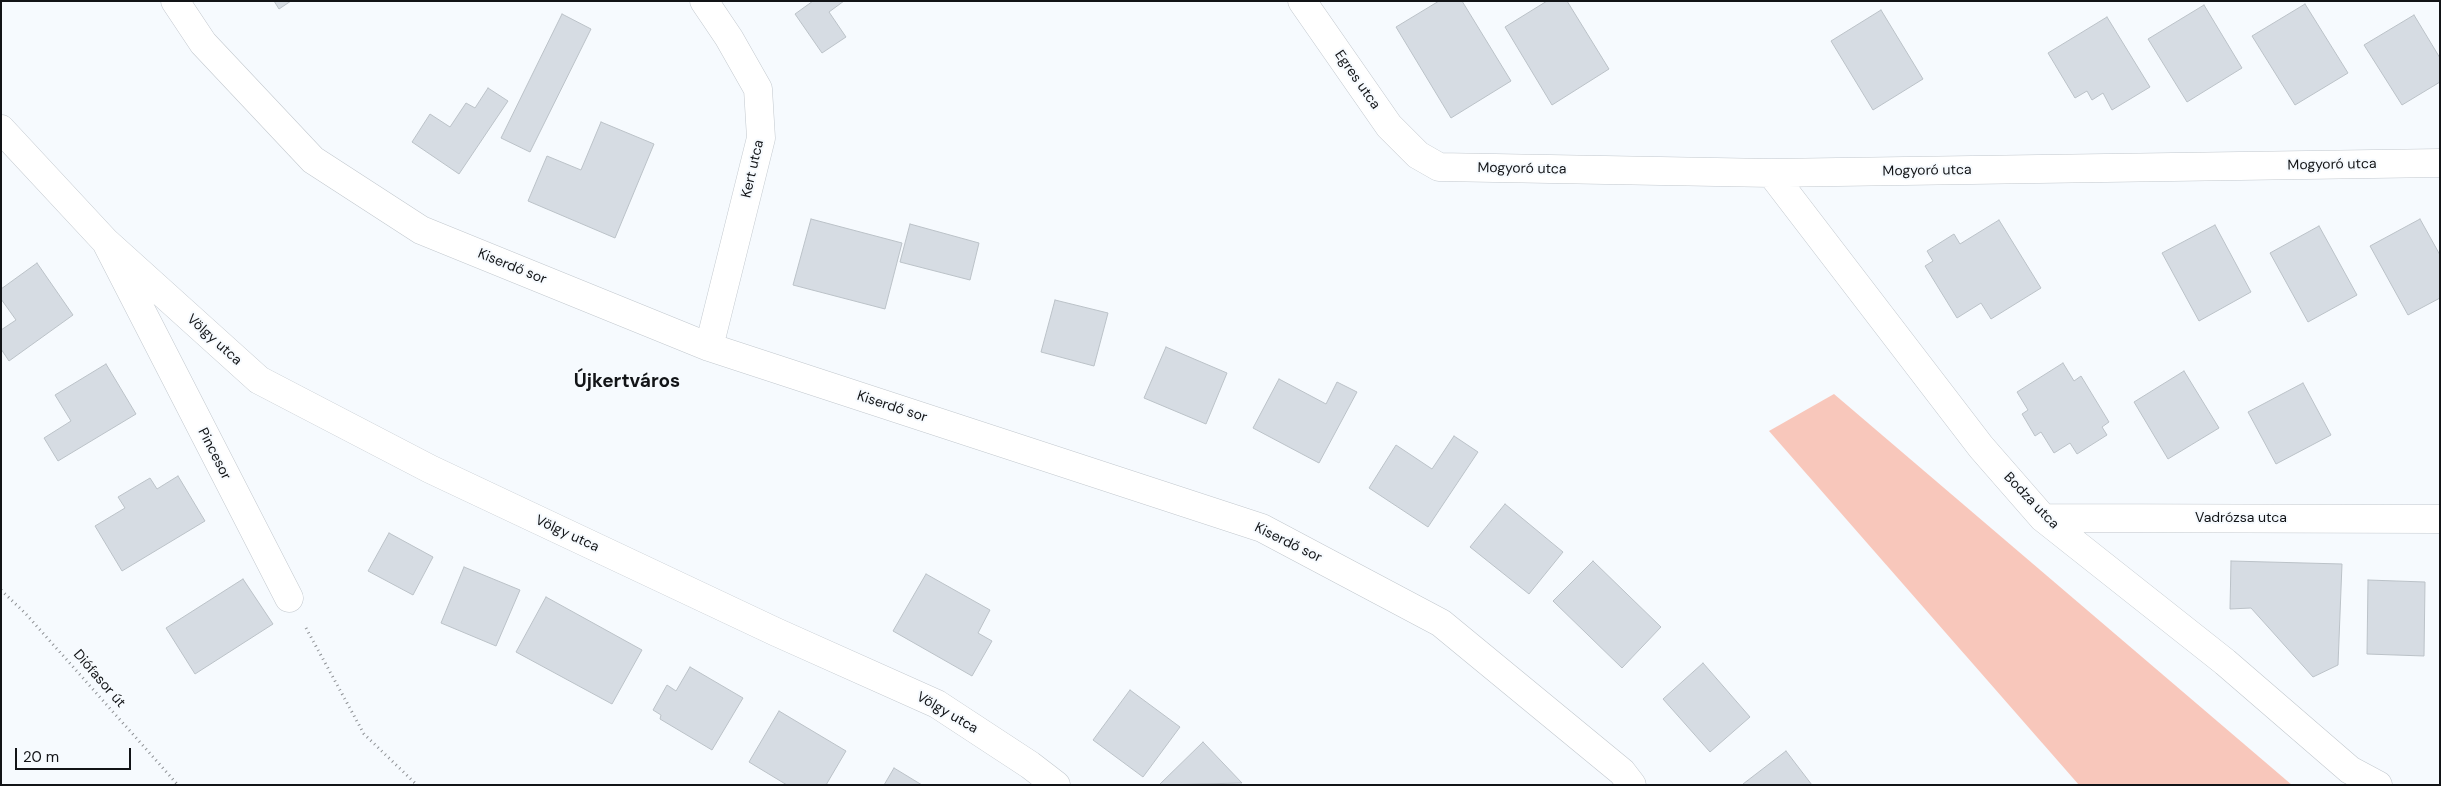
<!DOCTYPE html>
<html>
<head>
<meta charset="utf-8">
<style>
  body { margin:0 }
  #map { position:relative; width:2441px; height:786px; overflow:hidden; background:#f6fafe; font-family:"DM Sans",sans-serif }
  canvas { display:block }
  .frame { position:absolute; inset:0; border:2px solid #121417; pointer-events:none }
  .scale { position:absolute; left:15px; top:748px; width:116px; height:22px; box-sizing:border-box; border:2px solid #121417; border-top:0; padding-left:6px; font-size:15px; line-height:18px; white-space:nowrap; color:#121417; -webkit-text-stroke:4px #f6fafe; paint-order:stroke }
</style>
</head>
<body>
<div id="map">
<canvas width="2441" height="786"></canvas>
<div class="frame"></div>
<div class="scale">20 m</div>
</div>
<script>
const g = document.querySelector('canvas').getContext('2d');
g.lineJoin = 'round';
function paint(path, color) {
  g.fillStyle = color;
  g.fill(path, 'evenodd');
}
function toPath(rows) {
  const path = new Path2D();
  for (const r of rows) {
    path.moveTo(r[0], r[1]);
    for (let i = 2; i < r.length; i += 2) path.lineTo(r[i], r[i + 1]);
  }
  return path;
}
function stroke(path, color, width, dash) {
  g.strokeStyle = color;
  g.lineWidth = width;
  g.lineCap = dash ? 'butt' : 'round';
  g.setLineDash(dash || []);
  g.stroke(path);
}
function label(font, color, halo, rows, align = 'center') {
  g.font = font + ' "DM Sans",sans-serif';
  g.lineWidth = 4;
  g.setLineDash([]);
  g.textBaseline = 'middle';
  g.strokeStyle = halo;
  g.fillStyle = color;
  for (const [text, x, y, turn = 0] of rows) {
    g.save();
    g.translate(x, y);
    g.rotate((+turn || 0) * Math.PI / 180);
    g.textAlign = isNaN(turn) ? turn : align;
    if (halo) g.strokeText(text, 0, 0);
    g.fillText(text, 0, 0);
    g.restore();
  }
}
paint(toPath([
  [1834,394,2292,785,2079,785,1769,431]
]), '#f8c7bb');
const building = toPath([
  [274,1,291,1,279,9,274,1],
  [813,1,844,1,829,12,846,37,822,53,795,14,813,1],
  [1439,1,1462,1,1511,81,1451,118,1396,27,1439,1],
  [1547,1,1567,1,1609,69,1552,105,1505,27,1547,1],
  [2305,4,2348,73,2295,105,2252,36,2305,4],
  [2204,5,2242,68,2187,102,2148,39,2204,5],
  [1881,10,1923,79,1873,110,1831,41,1881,10],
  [562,14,591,29,530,152,501,138,562,14],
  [2414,15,2440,58,2440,82,2402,105,2364,45,2414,15],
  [2107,17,2150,87,2112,110,2103,93,2092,100,2087,91,2075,98,2048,53,2107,17],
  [488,88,508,101,459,174,412,142,430,114,450,127,466,103,475,108,488,88],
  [601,122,654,144,615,238,528,201,547,156,581,170,601,122],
  [811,219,902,243,885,309,793,285,811,219],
  [2420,219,2440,255,2440,298,2408,315,2370,246,2420,219],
  [1999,220,2041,288,1991,319,1981,303,1957,318,1925,266,1933,261,1927,251,1954,234,1960,244,1999,220],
  [910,224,979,243,970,280,900,262,910,224],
  [2215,225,2251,292,2199,321,2162,253,2215,225],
  [2319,226,2357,295,2308,322,2270,253,2319,226],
  [37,263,73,315,9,361,1,349,1,330,16,320,1,299,1,289,37,263],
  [1055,300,1108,313,1094,366,1041,352,1055,300],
  [1166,347,1227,373,1206,424,1144,398,1166,347],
  [2063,363,2074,381,2081,376,2109,422,2102,427,2107,435,2077,454,2070,443,2054,453,2041,432,2035,436,2022,414,2028,410,2017,392,2063,363],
  [106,364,136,414,58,461,44,438,71,421,55,395,106,364],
  [2184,371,2219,428,2168,459,2134,402,2184,371],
  [1279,379,1326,404,1337,382,1357,392,1319,463,1253,428,1279,379],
  [2303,383,2331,435,2276,464,2248,412,2303,383],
  [1454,436,1478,452,1428,527,1369,488,1396,445,1432,469,1454,436],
  [178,476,205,521,122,571,95,526,125,508,118,497,150,478,157,489,178,476],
  [1505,504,1563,552,1529,594,1470,547,1505,504],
  [389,533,433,557,413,595,368,571,389,533],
  [1593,561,1661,627,1622,668,1553,601,1593,561],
  [2231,561,2342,564,2338,665,2313,677,2251,608,2230,609,2231,561],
  [464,567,520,590,496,646,441,623,464,567],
  [926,574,990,610,978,633,992,641,972,676,893,631,926,574],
  [243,579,273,624,195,674,166,628,243,579],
  [2368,580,2425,582,2424,656,2367,654,2368,580],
  [546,597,642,650,612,704,516,652,546,597],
  [1703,663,1750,717,1710,752,1663,699,1703,663],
  [690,667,743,698,712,750,660,719,661,715,653,710,667,685,676,691,690,667],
  [1130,690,1180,727,1143,777,1093,740,1130,690],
  [779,711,846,751,826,785,787,785,749,762,779,711],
  [1203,742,1242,783,1161,785,1160,784,1203,742],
  [1786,751,1812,785,1744,785,1743,784,1786,751],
  [894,768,922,785,884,785,894,768]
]);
paint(building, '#d6dce3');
stroke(building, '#bbc2c8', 1);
const street = toPath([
  [175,1,203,43,313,160,421,230,709,347,1262,528,1441,623,1622,772,1632,785],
  [704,1,729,38,758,89,761,138,709,347],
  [1302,1,1389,126,1418,155,1439,167,1771,173,2440,163],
  [1,129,106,242,289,598],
  [1771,173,1981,447,2043,518,2225,662,2350,770,2378,785],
  [106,242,259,380,430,469,776,632,937,704,1030,765,1056,785],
  [2043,518,2440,519]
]);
stroke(street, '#c2c8ce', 29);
stroke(toPath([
  [1,590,26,614,178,785],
  [306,628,364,734,417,785]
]), '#8e9195', 3, [1, 4]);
stroke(street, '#fff', 28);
label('14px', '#121417', '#f6fafe', [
  ["Egres utca",1357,80,55],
  ["Mogyoró utca",2332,165,-1],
  ["Kert utca",753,169,-77],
  ["Mogyoró utca",1522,169,1],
  ["Mogyoró utca",1927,171,-1],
  ["Kiserdő sor",512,267,22],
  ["Völgy utca",214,340,42],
  ["Kiserdő sor",892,407,18],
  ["Pincesor",214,454,63],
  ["Bodza utca",2031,501,46],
  ["Vadrózsa utca",2241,518],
  ["Völgy utca",567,534,25],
  ["Kiserdő sor",1288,543,26],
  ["Diófasor út",99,679,49],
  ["Völgy utca",947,713,30]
]);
label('bold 19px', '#121417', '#f6fafe', [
  ["Újkertváros",627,382]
]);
</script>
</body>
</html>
